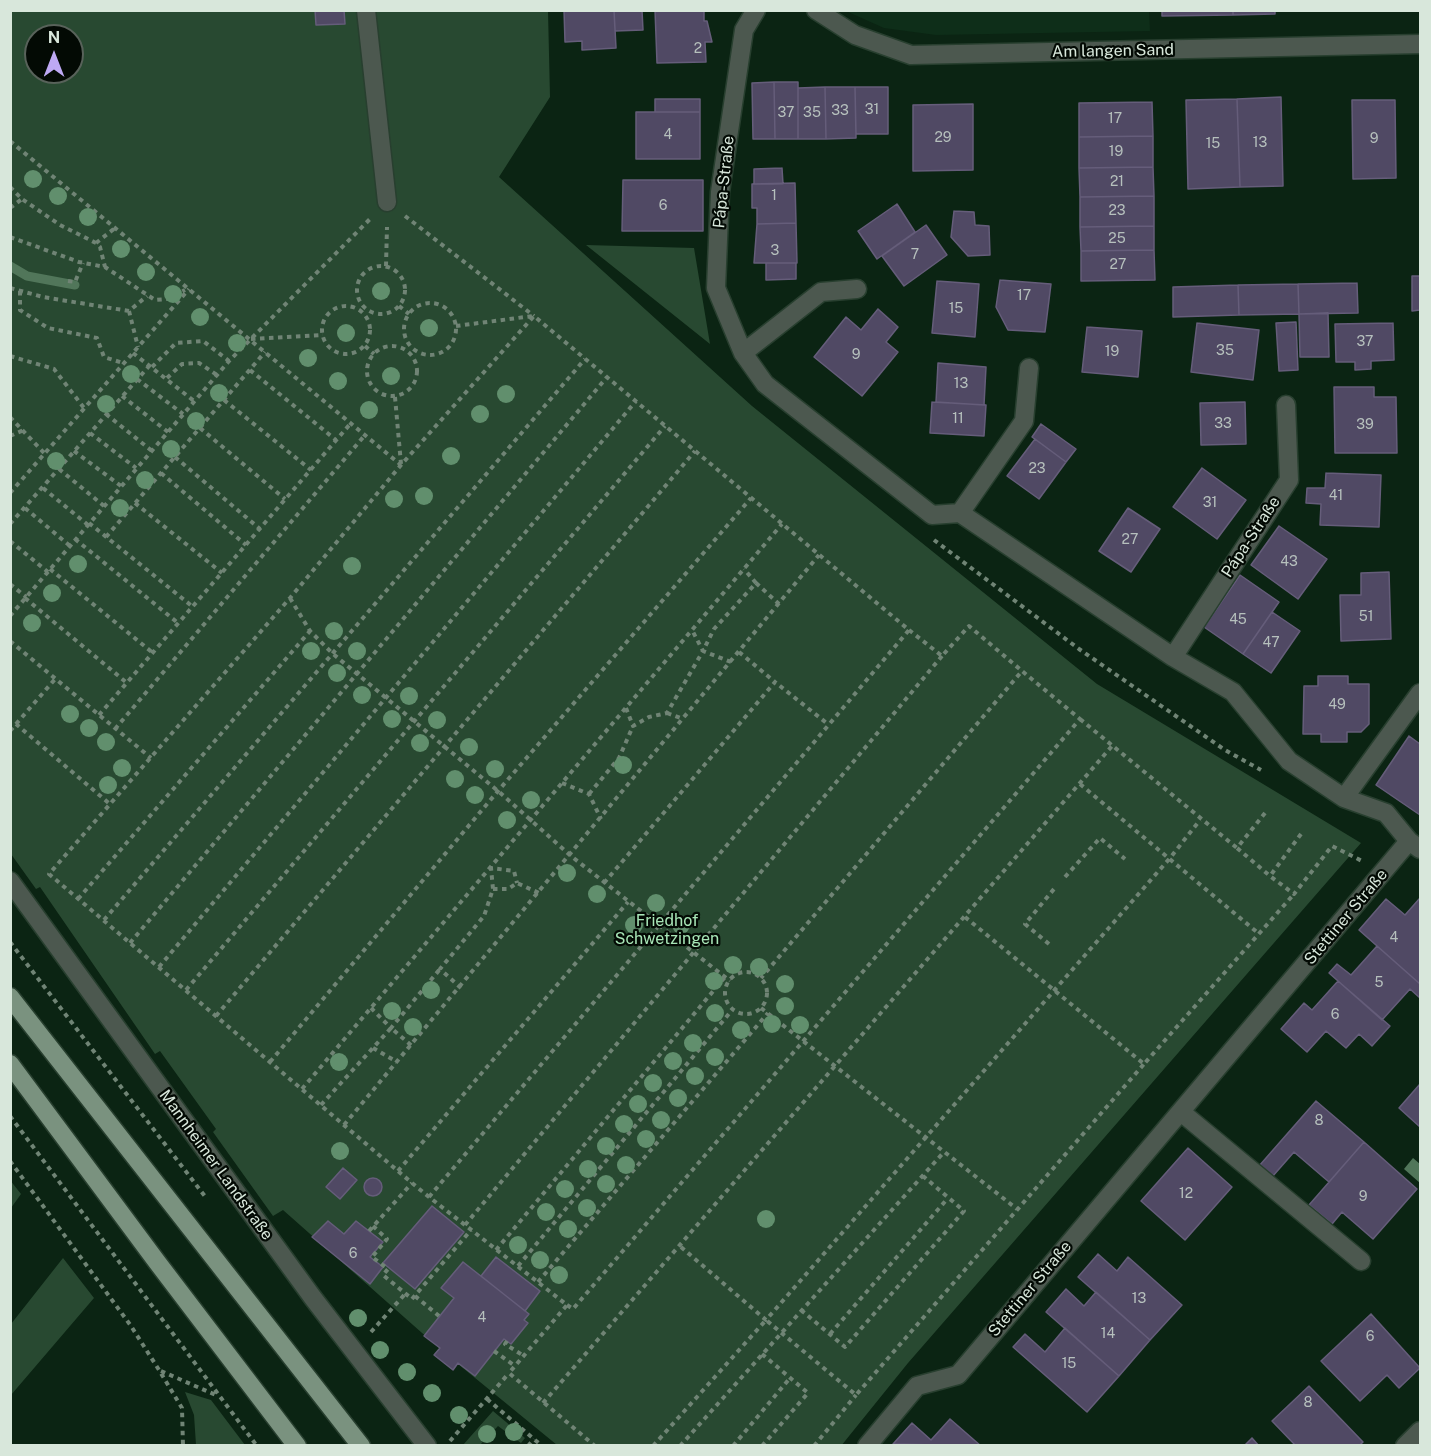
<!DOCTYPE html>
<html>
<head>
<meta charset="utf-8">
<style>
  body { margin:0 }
  #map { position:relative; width:1431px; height:1456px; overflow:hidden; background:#0b2413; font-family:"Public Sans",sans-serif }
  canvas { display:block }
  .frame { position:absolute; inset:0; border:12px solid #d8e7db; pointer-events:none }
  .north { position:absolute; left:24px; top:24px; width:60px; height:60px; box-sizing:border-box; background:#030a04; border:2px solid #58625a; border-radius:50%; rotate:0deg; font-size:16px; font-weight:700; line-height:24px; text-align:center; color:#d8e7db }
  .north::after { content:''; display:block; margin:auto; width:21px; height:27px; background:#bea9f4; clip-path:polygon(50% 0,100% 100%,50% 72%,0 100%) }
</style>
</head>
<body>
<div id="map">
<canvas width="1431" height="1456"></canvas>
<div class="frame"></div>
<div class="north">N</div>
</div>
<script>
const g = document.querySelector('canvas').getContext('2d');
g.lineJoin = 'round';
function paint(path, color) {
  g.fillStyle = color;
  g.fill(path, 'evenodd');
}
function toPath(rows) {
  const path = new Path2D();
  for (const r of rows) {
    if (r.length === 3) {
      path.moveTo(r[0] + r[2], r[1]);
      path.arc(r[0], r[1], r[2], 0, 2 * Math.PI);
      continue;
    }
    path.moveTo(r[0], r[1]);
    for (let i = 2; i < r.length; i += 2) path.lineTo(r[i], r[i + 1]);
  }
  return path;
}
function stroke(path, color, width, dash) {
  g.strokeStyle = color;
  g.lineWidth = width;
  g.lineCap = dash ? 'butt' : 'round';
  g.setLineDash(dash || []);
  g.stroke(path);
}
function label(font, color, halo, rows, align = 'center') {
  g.font = font + ' "Public Sans",sans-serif';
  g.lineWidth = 4.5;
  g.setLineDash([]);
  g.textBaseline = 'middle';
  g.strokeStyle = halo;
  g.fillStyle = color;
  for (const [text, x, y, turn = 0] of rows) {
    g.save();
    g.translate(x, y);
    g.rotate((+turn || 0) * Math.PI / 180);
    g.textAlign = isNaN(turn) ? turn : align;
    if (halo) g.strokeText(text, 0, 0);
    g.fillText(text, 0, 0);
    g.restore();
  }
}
paint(toPath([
  [846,11,1149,11,1150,31,936,35,884,28]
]), '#0e2e19');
paint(toPath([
  [11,10,548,11,550,97,499,177,752,406,1097,684,1361,843,908,1363,841,1446,557,1445,458,1364,453,1370,434,1355,439,1348,283,1210,273,1216,213,1132,216,1129,160,1051,155,1054,40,887,36,889,11,854],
  [36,36,72,36,72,72,36,72],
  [586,245,694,248,710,344],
  [10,1180,21,1194,11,1208,10,1208],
  [63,1258,94,1298,11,1395,11,1324],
  [185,1392,211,1400,245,1445,196,1445,194,1415],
  [493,1411,525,1438,521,1443,498,1426,480,1445,463,1445]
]), '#284931');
paint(toPath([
  [1413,1158,1420,1164,1420,1183,1404,1169]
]), '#51765a');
stroke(toPath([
  [10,266,27,276,75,285]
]), '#51765a', 9);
const building = toPath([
  [315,10,344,10,345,24,316,25,315,10],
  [564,10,614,10,616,48,582,50,582,41,565,42,564,10],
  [614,10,642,10,643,30,615,31,614,10],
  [655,10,704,10,704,21,707,21,712,42,705,42,706,62,657,63,655,10],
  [1162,10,1233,10,1233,15,1162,16,1162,10],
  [1233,10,1275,10,1275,14,1233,15,1233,10],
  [774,82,775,139,753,139,752,83,774,82],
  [774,82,798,82,798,139,775,139,774,82],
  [825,87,826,139,798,139,798,88,825,87],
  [825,87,855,87,856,138,826,139,825,87],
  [855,87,888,87,888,134,856,134,855,87],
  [1281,97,1283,186,1240,187,1237,99,1281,97],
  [655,99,700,99,700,112,655,112,655,99],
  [1237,99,1240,187,1188,189,1186,100,1237,99],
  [1352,100,1395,100,1396,178,1353,179,1352,100],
  [1152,102,1153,136,1079,137,1079,103,1152,102],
  [973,104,973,170,913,171,913,105,973,104],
  [636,112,700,112,700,159,636,159,636,112],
  [1153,136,1153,167,1079,168,1079,137,1153,136],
  [1153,167,1154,196,1080,197,1079,168,1153,167],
  [782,168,783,184,754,184,754,169,782,168],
  [623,180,703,180,703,231,622,231,623,180],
  [795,183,796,223,757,224,757,208,752,208,752,184,795,183],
  [1154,196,1154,226,1080,227,1080,197,1154,196],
  [897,204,915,232,877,259,858,231,897,204],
  [954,211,974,212,975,225,989,226,990,255,968,256,951,237,954,211],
  [796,223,797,263,754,263,757,224,796,223],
  [926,225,947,255,904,286,882,256,926,225],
  [1154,226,1154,250,1081,251,1080,227,1154,226],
  [1154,250,1155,280,1081,281,1081,251,1154,250],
  [766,263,796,263,796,279,766,280,766,263],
  [1412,276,1420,276,1420,310,1412,311,1412,276],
  [1000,280,1051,284,1045,332,1008,330,996,307,1000,280],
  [937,281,979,284,975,337,932,333,937,281],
  [1357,283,1358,313,1299,314,1298,284,1357,283],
  [1298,284,1299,314,1239,315,1238,285,1298,284],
  [1238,285,1239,315,1173,317,1173,287,1238,285],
  [878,309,898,327,886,342,898,352,862,396,814,357,846,317,861,330,878,309],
  [1328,313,1329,357,1300,357,1299,314,1328,313],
  [1296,322,1298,370,1279,371,1276,323,1296,322],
  [1197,323,1259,330,1253,380,1191,372,1197,323],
  [1393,323,1394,360,1371,361,1371,369,1355,370,1355,362,1336,362,1335,324,1393,323],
  [1087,327,1142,331,1138,377,1082,372,1087,327],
  [938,363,986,367,984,405,936,402,938,363],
  [1334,387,1374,387,1374,397,1396,397,1397,453,1335,453,1334,387],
  [932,402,986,405,984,436,930,433,932,402],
  [1245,402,1246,444,1201,445,1200,403,1245,402],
  [1041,424,1076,449,1066,462,1032,437,1041,424],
  [1035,439,1066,462,1039,499,1007,476,1035,439],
  [1202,468,1246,500,1217,539,1173,507,1202,468],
  [1326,473,1381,475,1379,527,1320,525,1321,504,1306,503,1307,488,1325,488,1326,473],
  [1128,508,1160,529,1131,572,1099,551,1128,508],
  [1279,526,1327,559,1298,599,1251,565,1279,526],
  [1389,572,1391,639,1341,641,1340,595,1361,595,1361,573,1389,572],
  [1240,575,1279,602,1243,654,1204,627,1240,575],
  [1272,612,1300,631,1271,673,1243,654,1272,612],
  [1318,676,1348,676,1348,684,1369,684,1369,724,1361,732,1347,732,1347,742,1321,742,1321,734,1303,734,1304,686,1318,686,1318,676],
  [1409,736,1420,744,1420,815,1376,785,1409,736],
  [1420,898,1420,984,1359,930,1386,899,1405,915,1420,898],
  [1377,946,1420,984,1420,998,1410,989,1382,1020,1329,973,1337,964,1351,975,1377,946],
  [1338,981,1390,1026,1372,1046,1359,1034,1346,1048,1326,1031,1307,1052,1281,1029,1304,1003,1312,1010,1338,981],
  [1420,1084,1420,1127,1399,1108,1420,1084],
  [1316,1101,1364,1142,1329,1182,1294,1152,1272,1177,1259,1166,1316,1101],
  [1364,1142,1417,1189,1373,1239,1342,1212,1332,1224,1309,1205,1364,1142],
  [1188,1148,1232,1187,1185,1240,1141,1201,1188,1148],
  [343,1168,357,1180,340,1199,326,1187,343,1168],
  [373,1187,9],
  [432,1206,464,1232,415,1289,383,1263,432,1206],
  [328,1221,344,1234,356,1221,383,1242,370,1257,383,1267,370,1284,312,1237,328,1221],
  [1098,1254,1117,1271,1128,1257,1182,1305,1150,1340,1078,1277,1098,1254],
  [496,1257,540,1291,525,1311,481,1276,496,1257],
  [463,1262,529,1314,524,1320,528,1323,511,1344,504,1339,475,1376,458,1363,453,1370,434,1355,440,1348,424,1336,454,1298,441,1288,463,1262],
  [1066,1289,1084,1306,1096,1292,1150,1340,1119,1376,1046,1312,1066,1289],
  [1371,1314,1420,1368,1399,1388,1387,1375,1360,1401,1321,1361,1371,1314],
  [1065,1328,1119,1376,1087,1412,1013,1347,1025,1334,1045,1352,1065,1328],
  [1309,1386,1363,1442,1359,1446,1296,1446,1272,1421,1309,1386],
  [950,1419,981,1446,893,1444,912,1423,931,1440,950,1419],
  [1252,1438,1259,1446,1244,1446,1252,1438]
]);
paint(building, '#504964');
stroke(building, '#655d7a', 1.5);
const minor = toPath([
  [366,10,387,202],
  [756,10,744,30,720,192,716,288,743,353,765,384,932,515,960,513,1173,657,1233,692,1289,761,1344,798,1386,813,1409,841],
  [816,10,855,35,911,55,1420,44],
  [743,353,821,292,857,289],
  [960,513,1024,421,1029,368],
  [1173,657,1289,480,1286,405],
  [1344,798,1420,693],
  [10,881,313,1298,427,1446],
  [1181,1112,1361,1261],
  [867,1446,917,1386,958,1375,1409,841,1420,849],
  [1405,1446,1420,1431]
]);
const major = toPath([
  [10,997,361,1446],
  [10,1064,157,1262,297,1446]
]);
stroke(minor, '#283f2f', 21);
stroke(major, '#283f2f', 21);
stroke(toPath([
  [10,141,401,465],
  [10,187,22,199,60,225,96,243,100,247,105,267],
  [10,208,22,199],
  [405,216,534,316],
  [10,237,79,262,105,267,155,300,167,299,185,290],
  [96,243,115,228],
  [381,290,24],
  [386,266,387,227],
  [68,281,75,282,83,263],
  [10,288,43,297,129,311,147,296],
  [20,291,20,310,48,328,97,338,104,357,123,363],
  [430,329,26],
  [399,306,409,314],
  [346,330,24],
  [129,311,138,347],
  [456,326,533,316],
  [251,339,323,335],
  [392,371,25],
  [365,346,374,354],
  [133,353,194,401],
  [10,356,54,369,84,408],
  [152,367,176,343,203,341,229,361],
  [250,370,336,440],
  [167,378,182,364,199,363,217,375],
  [137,379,183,414],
  [122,396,168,432],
  [395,397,401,464],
  [224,400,311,470],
  [106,414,152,451],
  [10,417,44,453],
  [200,428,285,499],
  [90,433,136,468],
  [10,436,24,430],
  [74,451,121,486],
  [175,457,260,529],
  [59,469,104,506],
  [161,473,246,545],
  [43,488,88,525],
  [10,493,189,289],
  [135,503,222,573],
  [25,508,70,546],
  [89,523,193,607],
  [10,524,150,365],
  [106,537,265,352],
  [75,539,178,623],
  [934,540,1079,649,1225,750,1261,770],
  [10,541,48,572],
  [50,569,153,653],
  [756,583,779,604],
  [10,584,26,597],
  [25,598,127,683],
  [290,598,310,631,332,653,498,791,571,856,730,981],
  [10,616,229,361,370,219],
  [909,630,942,656,969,626,1022,671],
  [10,641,151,758],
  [739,652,775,682],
  [731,662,703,651,714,629,756,583,744,569],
  [626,708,633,726,649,717,667,713,703,651,692,630],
  [667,713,683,719],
  [99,715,351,423],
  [1080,719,1237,848],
  [16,724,56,678],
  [115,729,365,435],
  [10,731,16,724,111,805],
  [562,783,589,794,601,819],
  [1080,784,1258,933],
  [589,794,619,758,633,726],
  [1265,813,1237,848,1270,876],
  [1301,834,1270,876,1294,894,1332,846,1362,861],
  [1065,877,1100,838,1125,859],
  [604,883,775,682,829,725],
  [493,889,508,889,517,883,539,893],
  [78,899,310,631],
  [965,917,1144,1064,1294,894],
  [104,920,585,359],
  [10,942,207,1199],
  [130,943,607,377],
  [1049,944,1025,924,1054,889],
  [159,967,636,401],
  [746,993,21],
  [461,988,440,969,484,916,493,889,491,868,514,871,517,883],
  [186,990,665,426],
  [371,1008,391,1028,440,969],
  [761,1008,1017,1209],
  [216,1016,695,451],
  [373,1048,397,1062],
  [270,1062,498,791,751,498],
  [302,1089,782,524],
  [321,1105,391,1028,412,1046],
  [10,1116,257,1446],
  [344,1125,819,555],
  [10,1161,131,1326,159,1370,182,1408,183,1446],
  [398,1171,628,902],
  [429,1197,909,630,534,316,401,465,290,598,49,874,412,1183,429,1197,465,1225,567,1305,509,1373,595,1446],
  [465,1225,942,656],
  [373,1226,387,1239,372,1257,388,1269,383,1275,412,1299,471,1230],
  [369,1231,412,1183],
  [681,1247,766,1320,1170,858,1200,820],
  [496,1250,725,977],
  [518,1266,733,1009],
  [538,1282,768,1013],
  [415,1296,439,1316],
  [567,1305,573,1309,1080,719,1022,671,761,978],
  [801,1310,845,1347,964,1211,923,1176],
  [371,1332,405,1294],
  [830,1334,948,1198],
  [507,1341,505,1344,524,1356],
  [494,1351,515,1366],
  [762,1354,808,1393,762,1446],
  [161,1371,218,1396],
  [487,1399,542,1446],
  [543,1403,1112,746],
  [450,1441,509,1373],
  [528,1446,534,1439],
  [653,1446,766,1320,856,1395,1144,1064],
  [680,1446,944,1152],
  [733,1446,790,1378],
  [814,1446,856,1395]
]), '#708475', 4, [4.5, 4.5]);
stroke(minor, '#4c584f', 18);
stroke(major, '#7a927f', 18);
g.fillStyle = '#618f6d';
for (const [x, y] of [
  [33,179],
  [58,196],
  [88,217],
  [121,249],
  [146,272],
  [381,291],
  [173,294],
  [200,317],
  [429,328],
  [346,333],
  [237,343],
  [308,358],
  [131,374],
  [391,376],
  [338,381],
  [219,393],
  [506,394],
  [106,404],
  [369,410],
  [480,414],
  [196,421],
  [171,449],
  [451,456],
  [56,461],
  [145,480],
  [424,496],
  [394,499],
  [120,508],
  [78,564],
  [352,566],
  [52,593],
  [32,623],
  [334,631],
  [311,651],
  [357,651],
  [337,673],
  [362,695],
  [409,696],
  [70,714],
  [392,719],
  [437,720],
  [89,728],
  [106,742],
  [420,743],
  [469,747],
  [623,765],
  [122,768],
  [495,769],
  [455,779],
  [108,785],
  [475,795],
  [531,800],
  [507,820],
  [567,873],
  [597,894],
  [656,903],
  [634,925],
  [681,925],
  [733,965],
  [759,967],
  [714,981],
  [785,984],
  [431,990],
  [785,1006],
  [392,1011],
  [715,1013],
  [772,1024],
  [800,1025],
  [413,1027],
  [741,1030],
  [693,1043],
  [715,1057],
  [673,1061],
  [339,1062],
  [695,1076],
  [653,1083],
  [678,1098],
  [638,1104],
  [661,1120],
  [624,1124],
  [646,1139],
  [606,1146],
  [340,1151],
  [626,1165],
  [588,1169],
  [606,1184],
  [565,1189],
  [587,1208],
  [546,1212],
  [766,1219],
  [568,1229],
  [518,1245],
  [540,1260],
  [559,1275],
  [358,1318],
  [380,1350],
  [407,1372],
  [432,1393],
  [459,1415],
  [514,1432],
  [487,1434]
]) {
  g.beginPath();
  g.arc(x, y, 9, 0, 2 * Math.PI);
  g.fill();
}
label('14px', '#b6c0bd', null, [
  ["2",698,49],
  ["31",872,110],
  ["33",840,111],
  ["37",786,113],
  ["35",812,113],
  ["17",1115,119],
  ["4",668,135],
  ["29",943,138],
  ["9",1374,139],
  ["13",1260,143],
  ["15",1213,144],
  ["19",1116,152],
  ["21",1117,182],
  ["1",774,196],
  ["6",663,206],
  ["23",1117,211],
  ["25",1117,239],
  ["3",775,251],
  ["7",915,255],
  ["27",1118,265],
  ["17",1024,296],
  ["15",956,309],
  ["37",1365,342],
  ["35",1225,351],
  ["19",1112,352],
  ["9",856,355],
  ["13",961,384],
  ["11",958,419],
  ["33",1223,424],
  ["39",1365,425],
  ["23",1037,469],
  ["41",1336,496],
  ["31",1210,503],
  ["27",1130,540],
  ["43",1289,562],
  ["51",1366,617],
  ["45",1238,620],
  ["47",1271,643],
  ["49",1337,705],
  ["4",1394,938],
  ["5",1379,983],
  ["6",1335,1015],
  ["8",1319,1121],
  ["12",1186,1194],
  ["9",1363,1197],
  ["6",353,1254],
  ["13",1139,1299],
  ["4",482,1318],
  ["14",1108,1334],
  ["6",1370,1337],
  ["15",1069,1364],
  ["8",1308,1403]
]);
label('16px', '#d8e7db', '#030a04', [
  ["Am langen Sand",1113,51,-1],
  ["Pápa-Straße",724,182,-84],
  ["Pápa-Straße",1251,537,-57],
  ["Stettiner Straße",1346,917,-50],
  ["Mannheimer Landstraße",216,1165,54],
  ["Stettiner Straße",1030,1289,-50]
]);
label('16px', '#a8e6b7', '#030a04', [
  ["Friedhof",667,921],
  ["Schwetzingen",667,939]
]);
</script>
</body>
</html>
